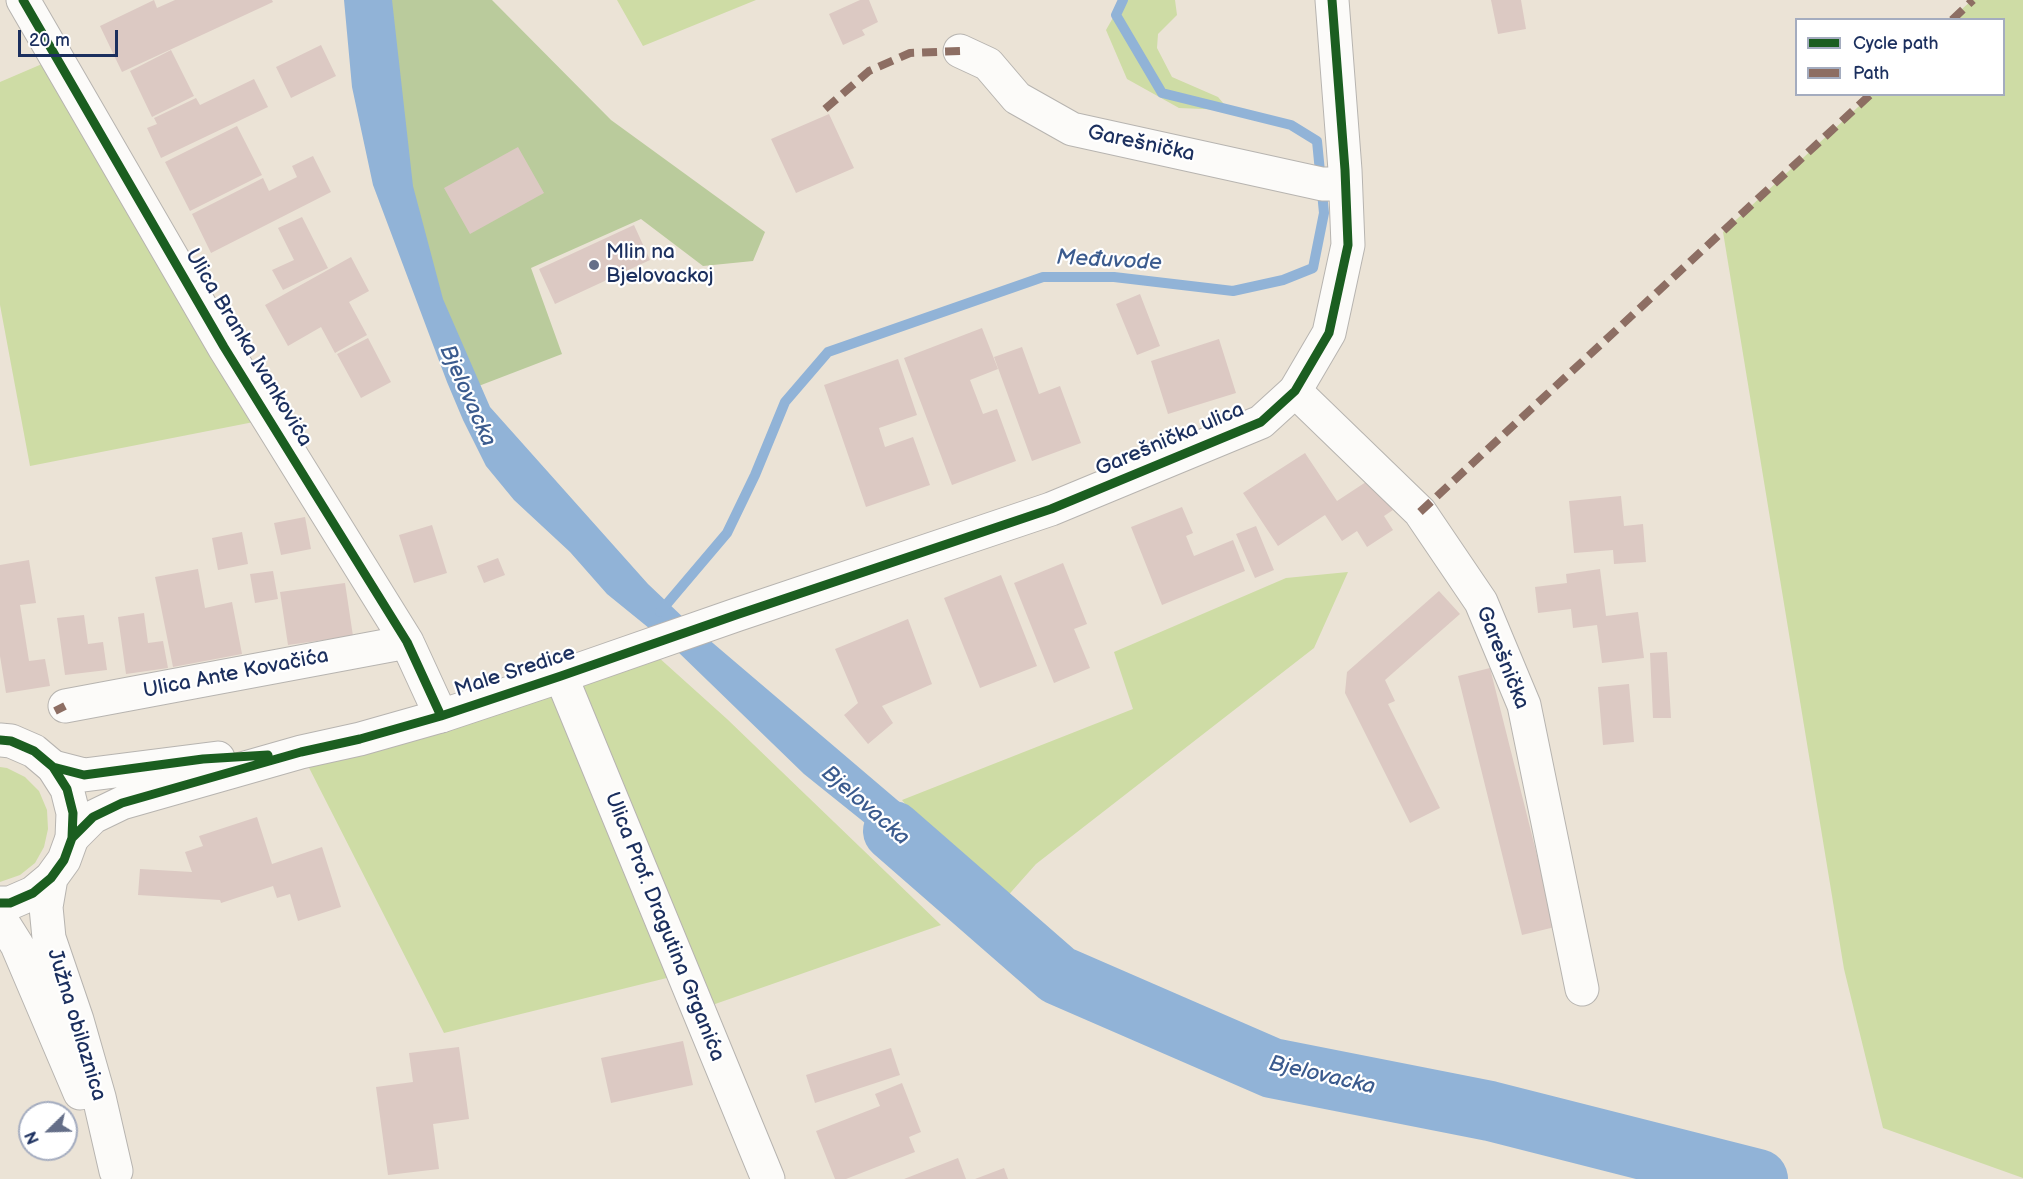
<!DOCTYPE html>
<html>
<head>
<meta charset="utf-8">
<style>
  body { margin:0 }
  #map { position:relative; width:2023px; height:1179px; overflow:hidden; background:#ebe3d6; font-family:"Balsamiq Sans",sans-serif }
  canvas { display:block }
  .legend { position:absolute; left:1795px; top:18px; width:210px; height:78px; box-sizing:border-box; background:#fff; border:2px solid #a4acbf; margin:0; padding:8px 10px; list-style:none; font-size:18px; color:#1b2f5e }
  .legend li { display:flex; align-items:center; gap:12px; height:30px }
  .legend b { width:30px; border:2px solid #a4acbf }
  .north { position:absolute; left:18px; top:1101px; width:60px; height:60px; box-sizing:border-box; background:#fff; border:2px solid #a4acbf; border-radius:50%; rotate:247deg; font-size:16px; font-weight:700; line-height:24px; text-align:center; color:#1b2f5e }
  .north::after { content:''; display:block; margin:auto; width:21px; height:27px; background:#646e88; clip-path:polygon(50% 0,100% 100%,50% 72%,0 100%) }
  .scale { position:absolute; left:18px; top:30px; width:100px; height:27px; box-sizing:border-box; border:3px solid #1b2f5e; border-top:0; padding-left:8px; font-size:18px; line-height:21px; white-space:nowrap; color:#1b2f5e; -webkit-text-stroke:4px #fff; paint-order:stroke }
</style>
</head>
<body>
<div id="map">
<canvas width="2023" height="1179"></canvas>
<ul class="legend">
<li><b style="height:8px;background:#1b5e20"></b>Cycle path</li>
<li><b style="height:8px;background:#8d6e63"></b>Path</li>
</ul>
<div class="north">N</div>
<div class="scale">20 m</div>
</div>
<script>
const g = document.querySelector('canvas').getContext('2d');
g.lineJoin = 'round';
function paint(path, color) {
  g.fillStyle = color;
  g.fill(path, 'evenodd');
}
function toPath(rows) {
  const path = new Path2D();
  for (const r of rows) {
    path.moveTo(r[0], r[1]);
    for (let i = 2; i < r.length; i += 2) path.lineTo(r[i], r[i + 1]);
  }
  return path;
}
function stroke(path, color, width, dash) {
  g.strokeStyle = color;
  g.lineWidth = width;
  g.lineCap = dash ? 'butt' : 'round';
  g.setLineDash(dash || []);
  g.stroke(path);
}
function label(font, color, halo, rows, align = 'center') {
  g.font = font + ' "Balsamiq Sans",sans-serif';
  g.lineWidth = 4.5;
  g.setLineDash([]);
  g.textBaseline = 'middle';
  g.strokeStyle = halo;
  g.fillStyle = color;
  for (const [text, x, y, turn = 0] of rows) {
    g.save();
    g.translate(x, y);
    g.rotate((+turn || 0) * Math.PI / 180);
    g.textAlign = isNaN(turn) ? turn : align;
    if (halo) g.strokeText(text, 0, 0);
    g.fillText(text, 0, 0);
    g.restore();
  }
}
paint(toPath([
  [617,0,756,0,643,46],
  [1123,0,1175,0,1177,15,1158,34,1157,48,1172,77,1218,97,1229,110,1179,108,1127,79,1106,30],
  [1972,0,2023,0,2023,1178,1883,1128,1844,969,1723,232,1871,95,2004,94,2004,20,1951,19],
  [56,58,269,419,30,466,0,305,0,82],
  [1348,572,1314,648,1036,864,996,909,948,857,902,800,1133,709,1114,652,1286,578],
  [647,647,727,719,941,925,698,1010,683,974,444,1033,301,752],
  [0,767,7,768,25,777,39,791,47,810,48,829,44,847,35,863,20,875,0,882]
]), '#cedca5');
paint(toPath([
  [372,0,492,0,611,120,765,232,753,261,703,266,641,219,531,268,562,354,463,392,390,211]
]), '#bacb9c');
paint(toPath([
  [344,0,392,0,413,186,443,299,490,407,648,584,687,621,977,868,936,902,880,835,804,774,676,650,607,594,570,552,514,500,486,466,463,420,447,382,373,185,352,87]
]), '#91b3d7');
stroke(toPath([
  [660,612,727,533,755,475,785,402,828,352,1043,277,1114,277,1233,291,1283,280,1313,268,1324,213,1317,141,1291,125,1162,93,1116,15,1123,0]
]), '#91b3d7', 10);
stroke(toPath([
  [893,831,1058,975,1272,1068,1490,1111,1758,1179]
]), '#91b3d7', 60);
paint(toPath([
  [154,0,157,8,175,0,272,0,273,2,122,72,100,26],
  [860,0,869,0,878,22,862,30,865,35,843,45,829,14],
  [1491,0,1521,0,1526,29,1498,34],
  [321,45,336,76,291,98,276,67],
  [171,50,194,96,152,117,130,71],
  [254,79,268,107,161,158,147,128,157,124,154,118,196,98,200,105],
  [829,114,854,168,796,193,771,139],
  [237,126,262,175,190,211,165,162],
  [518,147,544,193,470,234,444,188],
  [313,156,331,192,211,253,192,214,263,178,269,191,297,177,292,166],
  [302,217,328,268,283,290,272,270,294,260,278,228],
  [634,225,650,260,555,304,539,269],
  [351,257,369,291,349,302,367,335,335,353,321,327,288,346,265,305],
  [1140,294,1160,346,1137,355,1116,304],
  [982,328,998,369,970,380,983,414,997,409,1016,461,952,485,904,358],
  [368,338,391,382,361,398,337,354],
  [1219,339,1236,393,1168,414,1151,361],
  [1022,347,1039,394,1060,386,1081,443,1032,461,994,357],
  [898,359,917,415,879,428,885,447,913,437,930,485,866,507,824,385],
  [1305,453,1337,501,1372,478,1393,510,1384,516,1393,530,1367,547,1357,531,1342,541,1325,515,1278,546,1243,493],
  [1621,496,1624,526,1643,524,1646,562,1614,564,1613,550,1574,553,1569,501],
  [1182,507,1193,533,1186,536,1194,556,1233,540,1245,571,1162,605,1131,527],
  [305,517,311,549,281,555,274,523],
  [432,525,447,573,414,583,399,535],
  [1256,526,1274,570,1255,578,1236,534],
  [242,532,248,564,218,570,212,538],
  [498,558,505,575,484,583,477,566],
  [29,560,36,603,20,605,29,661,45,659,50,686,6,693,0,656,0,565],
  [1063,563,1087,624,1074,629,1090,668,1054,683,1014,583],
  [198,569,205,608,232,602,242,654,173,667,155,577],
  [1600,569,1606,616,1638,612,1644,658,1602,663,1597,625,1573,628,1571,609,1538,613,1535,587,1567,583,1566,574],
  [273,571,278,599,255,603,250,574],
  [1001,575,1037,666,980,688,944,598],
  [345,583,353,636,288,645,280,592],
  [1439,591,1460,614,1385,680,1395,701,1388,704,1440,808,1410,823,1345,693,1347,672],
  [144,613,148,643,163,641,168,668,126,674,118,617],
  [84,615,88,644,103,642,107,670,65,675,57,618],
  [908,619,932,684,882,706,893,723,868,744,844,715,858,703,835,649],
  [1667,652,1671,718,1653,718,1650,653],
  [1490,668,1555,927,1522,935,1458,676],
  [1629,684,1634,742,1603,745,1598,687],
  [257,817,272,864,322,847,341,907,298,921,290,894,277,898,273,886,221,903,220,900,138,895,140,869,192,872,185,852,203,846,199,836],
  [683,1041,693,1085,611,1103,601,1058],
  [459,1047,469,1119,433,1124,439,1169,388,1175,376,1087,413,1082,409,1053],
  [891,1048,900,1075,815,1103,806,1075],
  [902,1083,921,1132,909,1137,915,1152,846,1179,835,1179,816,1131,880,1106,875,1094],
  [958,1158,966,1179,904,1179],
  [1004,1168,1008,1179,975,1179]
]), '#dcc9c3');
const street = toPath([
  [23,0,224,347,407,642,441,716],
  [960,51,988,64,1017,98,1072,129,1322,184,1345,184],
  [1295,391,1420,512,1481,602,1524,705,1582,989],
  [561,676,768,1179],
  [65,706,407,642]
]);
const secondary = toPath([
  [53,767,84,775,218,758],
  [72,838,93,817,122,803,301,752,360,739,441,716,561,676,736,615,1051,509,1261,422,1295,391,1329,333,1348,245,1345,170,1332,0]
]);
const primary = toPath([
  [0,740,11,741,34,751,53,767,67,789,73,813,72,838,64,860,51,878,33,893,10,903,0,903],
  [51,878,46,907,49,938,77,1020,99,1097,116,1171],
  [0,918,17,945,80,1093]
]);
stroke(street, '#b7b4b0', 35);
stroke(secondary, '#b7b4b0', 35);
stroke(primary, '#b7b4b0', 35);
stroke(street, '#fcfbf9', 33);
stroke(secondary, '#fcfbf9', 33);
stroke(primary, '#fcfbf9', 33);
stroke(toPath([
  [1952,20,1973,0],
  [825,109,869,71,910,53,960,51],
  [1420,512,1871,94],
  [55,711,65,706]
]), '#8d6e63', 8, [15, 8]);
stroke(toPath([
  [23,0,224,347,407,642,441,716],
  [0,740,11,741,34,751,53,767,67,789,73,813,72,838,64,860,51,878,33,893,10,903,0,903],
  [53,767,84,775,203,759,268,755],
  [72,838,93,817,122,803,301,752,360,739,441,716,561,676,736,615,1051,509,1261,422,1295,391,1329,333,1348,245,1345,170,1332,0]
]), '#1b5e20', 9);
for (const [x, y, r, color] of [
  [594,265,6,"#646e88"]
]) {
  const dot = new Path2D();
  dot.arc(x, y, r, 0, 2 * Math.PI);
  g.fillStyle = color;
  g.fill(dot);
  stroke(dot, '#fff', 2);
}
label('21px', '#1b2f5e', '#fff', [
  ["Garešnička",1141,144,12],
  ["Ulica Branka Ivankovića",248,348,59],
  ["Garešnička ulica",1170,440,-23],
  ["Garešnička",1502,658,68],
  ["Male Sredice",515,672,-18],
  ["Ulica Ante Kovačića",236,674,-11],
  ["Ulica Prof. Dragutina Grganića",664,927,68],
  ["Južna obilaznica",76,1025,73]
]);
label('21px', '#1b2f5e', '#fff', [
  ["Mlin na",606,253],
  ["Bjelovackoj",606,277]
], 'left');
label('italic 22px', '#3b5b8e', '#fff', [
  ["Međuvode",1109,261,3],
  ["Bjelovacka",467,396,66],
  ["Bjelovacka",865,806,41],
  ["Bjelovacka",1322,1076,13]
]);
</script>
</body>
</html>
